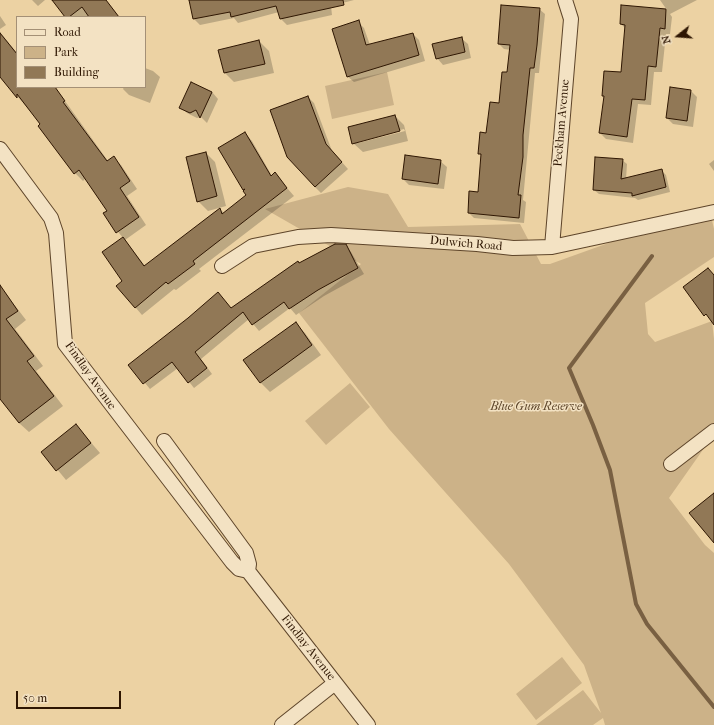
<!DOCTYPE html>
<html>
<head>
<meta charset="utf-8">
<style>
  body { margin:0 }
  #map { position:relative; width:714px; height:725px; overflow:hidden; background:#ecd2a3; font-family:"IM FELL French Canon",serif }
  canvas { display:block }
  .legend { position:absolute; left:16px; top:16px; width:130px; height:72px; box-sizing:border-box; background:#f3e2c3; border:1px solid #a49076; margin:0; padding:5px 7px; list-style:none; font-size:12px; color:#2e1602 }
  .legend li { display:flex; align-items:center; gap:8px; height:20px }
  .legend b { width:20px; border:1px solid #a49076 }
  .north { position:absolute; left:658px; top:16px; width:40px; height:40px; -webkit-text-stroke:3px #f3e2c3; paint-order:stroke; rotate:253deg; font-size:11px; font-weight:700; line-height:16px; text-align:center; color:#2e1602 }
  .north::after { content:''; display:block; margin:auto; width:14px; height:18px; background:#2e1602; clip-path:polygon(50% 0,100% 100%,50% 72%,0 100%) }
  .scale { position:absolute; left:16px; top:691px; width:105px; height:18px; box-sizing:border-box; border:2px solid #2e1602; border-top:0; padding-left:5px; font-size:12px; line-height:14px; white-space:nowrap; color:#2e1602; -webkit-text-stroke:3px #f3e2c3; paint-order:stroke }
</style>
</head>
<body>
<div id="map">
<canvas width="714" height="725"></canvas>
<ul class="legend">
<li><b style="height:5px;background:#f3e2c3"></b>Road</li>
<li><b style="height:11px;background:#ccb288"></b>Park</li>
<li><b style="height:11px;background:#917856"></b>Building</li>
</ul>
<div class="north">N</div>
<div class="scale">50 m</div>
</div>
<script>
const g = document.querySelector('canvas').getContext('2d');
g.lineJoin = 'round';
function paint(path, color) {
  g.fillStyle = color;
  g.fill(path, 'evenodd');
}
function toPath(rows) {
  const path = new Path2D();
  for (const r of rows) {
    path.moveTo(r[0], r[1]);
    for (let i = 2; i < r.length; i += 2) path.lineTo(r[i], r[i + 1]);
  }
  return path;
}
function stroke(path, color, width, dash) {
  g.strokeStyle = color;
  g.lineWidth = width;
  g.lineCap = dash ? 'butt' : 'round';
  g.setLineDash(dash || []);
  g.stroke(path);
}
function label(font, color, halo, rows, align = 'center') {
  g.font = font + ' "IM FELL French Canon",serif';
  g.lineWidth = 3;
  g.setLineDash([]);
  g.textBaseline = 'middle';
  g.strokeStyle = halo;
  g.fillStyle = color;
  for (const [text, x, y, turn = 0] of rows) {
    g.save();
    g.translate(x, y);
    g.rotate((+turn || 0) * Math.PI / 180);
    g.textAlign = isNaN(turn) ? turn : align;
    if (halo) g.strokeText(text, 0, 0);
    g.fillText(text, 0, 0);
    g.restore();
  }
}
paint(toPath([
  [387,72,394,105,332,119,325,86],
  [348,187,388,194,408,227,520,224,541,264,550,264,709,207,714,229,714,257,645,303,648,334,655,342,712,321,714,339,714,434,669,498,705,545,714,553,714,725,605,725,603,718,593,725,536,725,583,690,601,713,584,665,509,564,389,429,299,313,361,264,265,209],
  [350,383,370,407,326,445,305,421],
  [562,657,582,683,536,720,516,694]
]), '#ccb288');
paint(toPath([
  [32,0,45,0,38,6],
  [53,0,106,0,119,17,66,17],
  [190,0,354,0,331,6,332,15,287,25,281,19,279,12,238,23,234,18,200,25,194,19],
  [660,0,697,0,670,14,672,17,670,34,666,34,662,72,654,72,651,105,638,104,633,143,606,139,600,133,605,97,603,96,622,73,626,29,621,24,622,6,667,10],
  [539,9,545,14,539,73,535,73,523,200,526,202,524,223,474,218,469,213,479,193,482,156,479,153,500,104,508,73,511,50,504,49,499,44],
  [0,16,6,25,0,29],
  [358,22,364,28,370,45,413,34,419,40,425,61,354,82,347,76],
  [0,32,17,53,17,87,55,87,108,161,113,158,121,165,137,189,127,196,146,225,125,240,145,266,220,209,224,213,247,195,243,189,245,133,252,141,272,176,275,174,294,196,199,269,201,271,176,290,174,289,142,315,117,286,123,281,123,238,104,214,108,211,86,178,83,181,75,173,39,126,42,125,0,76],
  [461,38,468,44,471,58,443,65,437,58],
  [259,41,269,51,274,73,234,82,225,73],
  [145,68,153,71,160,77,150,103,129,95,123,89,124,87,145,87],
  [691,91,697,97,693,127,673,124,667,118],
  [212,92,218,99,207,123,201,117,197,118,187,113,181,107],
  [308,97,314,103,332,151,348,169,321,193,315,187],
  [395,116,404,125,408,141,363,152,353,143],
  [404,129,405,131,358,143,358,141],
  [206,153,215,162,226,206,208,211,198,201],
  [622,160,627,164,626,179,661,170,666,175,670,192,638,200,635,198,599,194,594,190],
  [714,160,714,171,709,164],
  [440,161,447,167,444,189,409,185,403,179],
  [345,245,351,252,364,274,324,296,296,315,290,308,259,331,249,319,201,359,212,374,194,388,178,368,150,389,130,365,232,309,299,264],
  [0,286,26,320,15,329,43,366,36,371,63,406,29,432,19,423,0,384],
  [296,324,305,333,321,355,270,392,260,382],
  [76,425,100,453,66,480,43,452]
]), '#0003');
stroke(toPath([
  [652,256,569,368,593,425,610,470,636,604,647,624,714,707]
]), '#796042', 4);
const building = toPath([
  [52,0,106,0,119,17,89,17,82,7,69,17,65,17,52,0],
  [189,0,343,0,344,5,280,19,276,6,231,17,230,12,193,19,189,0],
  [501,5,540,8,537,45,534,68,530,68,523,135,523,157,518,195,521,195,519,218,468,213,469,191,478,192,481,154,478,154,480,132,486,133,490,102,499,103,502,72,507,72,510,45,498,44,501,5],
  [621,5,666,9,665,29,660,28,656,67,648,66,645,100,632,99,627,137,599,133,604,96,602,96,604,71,621,72,625,25,620,24,621,5],
  [359,20,366,45,413,33,419,55,347,77,332,29,359,20],
  [0,33,17,54,17,87,55,87,65,101,63,102,107,161,114,156,130,181,120,188,139,217,116,233,103,213,107,211,79,170,74,174,38,126,40,124,17,94,17,98,0,77,0,33],
  [462,37,465,52,436,59,432,44,462,37],
  [259,40,265,64,224,73,218,50,259,40],
  [191,82,212,92,200,118,196,110,190,113,179,108,191,82],
  [670,87,691,90,687,121,666,118,670,87],
  [308,96,326,144,342,162,315,187,287,157,270,110,308,96],
  [395,115,400,131,352,144,348,127,395,115],
  [245,132,271,176,275,172,287,188,193,261,195,264,168,284,166,282,135,308,116,286,122,281,102,252,123,237,144,266,220,208,222,214,246,195,243,191,245,189,243,190,218,148,245,132],
  [206,152,217,196,197,202,186,157,206,152],
  [405,155,441,160,438,184,402,179,405,155],
  [595,157,623,159,621,179,662,169,666,187,632,196,632,193,593,190,595,157],
  [335,244,346,244,358,268,318,290,289,309,284,302,252,325,243,312,195,352,207,368,188,383,172,362,143,384,128,365,188,318,218,292,231,308,298,261,299,263,335,244],
  [708,268,714,275,714,325,706,314,704,316,683,287,708,268],
  [0,285,18,311,6,319,34,356,27,361,54,396,19,423,0,399,0,285],
  [296,322,312,345,260,383,243,360,296,322],
  [76,424,91,443,56,471,41,452,76,424],
  [714,493,714,543,689,513,714,493]
]);
paint(building, '#917856');
stroke(building, '#2e1602', 1);
const minor = toPath([
  [0,149,51,218,56,233,65,344,232,562,239,569,248,571,368,725],
  [552,247,571,19,565,0],
  [222,266,253,246,298,237,331,235,477,244,513,248,552,247,714,212],
  [164,441,246,553,249,564,248,571],
  [671,464,714,431],
  [282,725,335,683]
]);
stroke(minor, '#5e452a', 16);
stroke(minor, '#f3e2c3', 14);
label('12px', '#2e1602', '#f3e2c3', [
  ["Peckham Avenue",562,123,-85],
  ["Dulwich Road",466,244,5],
  ["Findlay Avenue",90,376,55],
  ["Findlay Avenue",308,648,52]
]);
label('italic 12px', '#5d452a', '#f3e2c3', [
  ["Blue Gum Reserve",536,407]
]);
</script>
</body>
</html>
